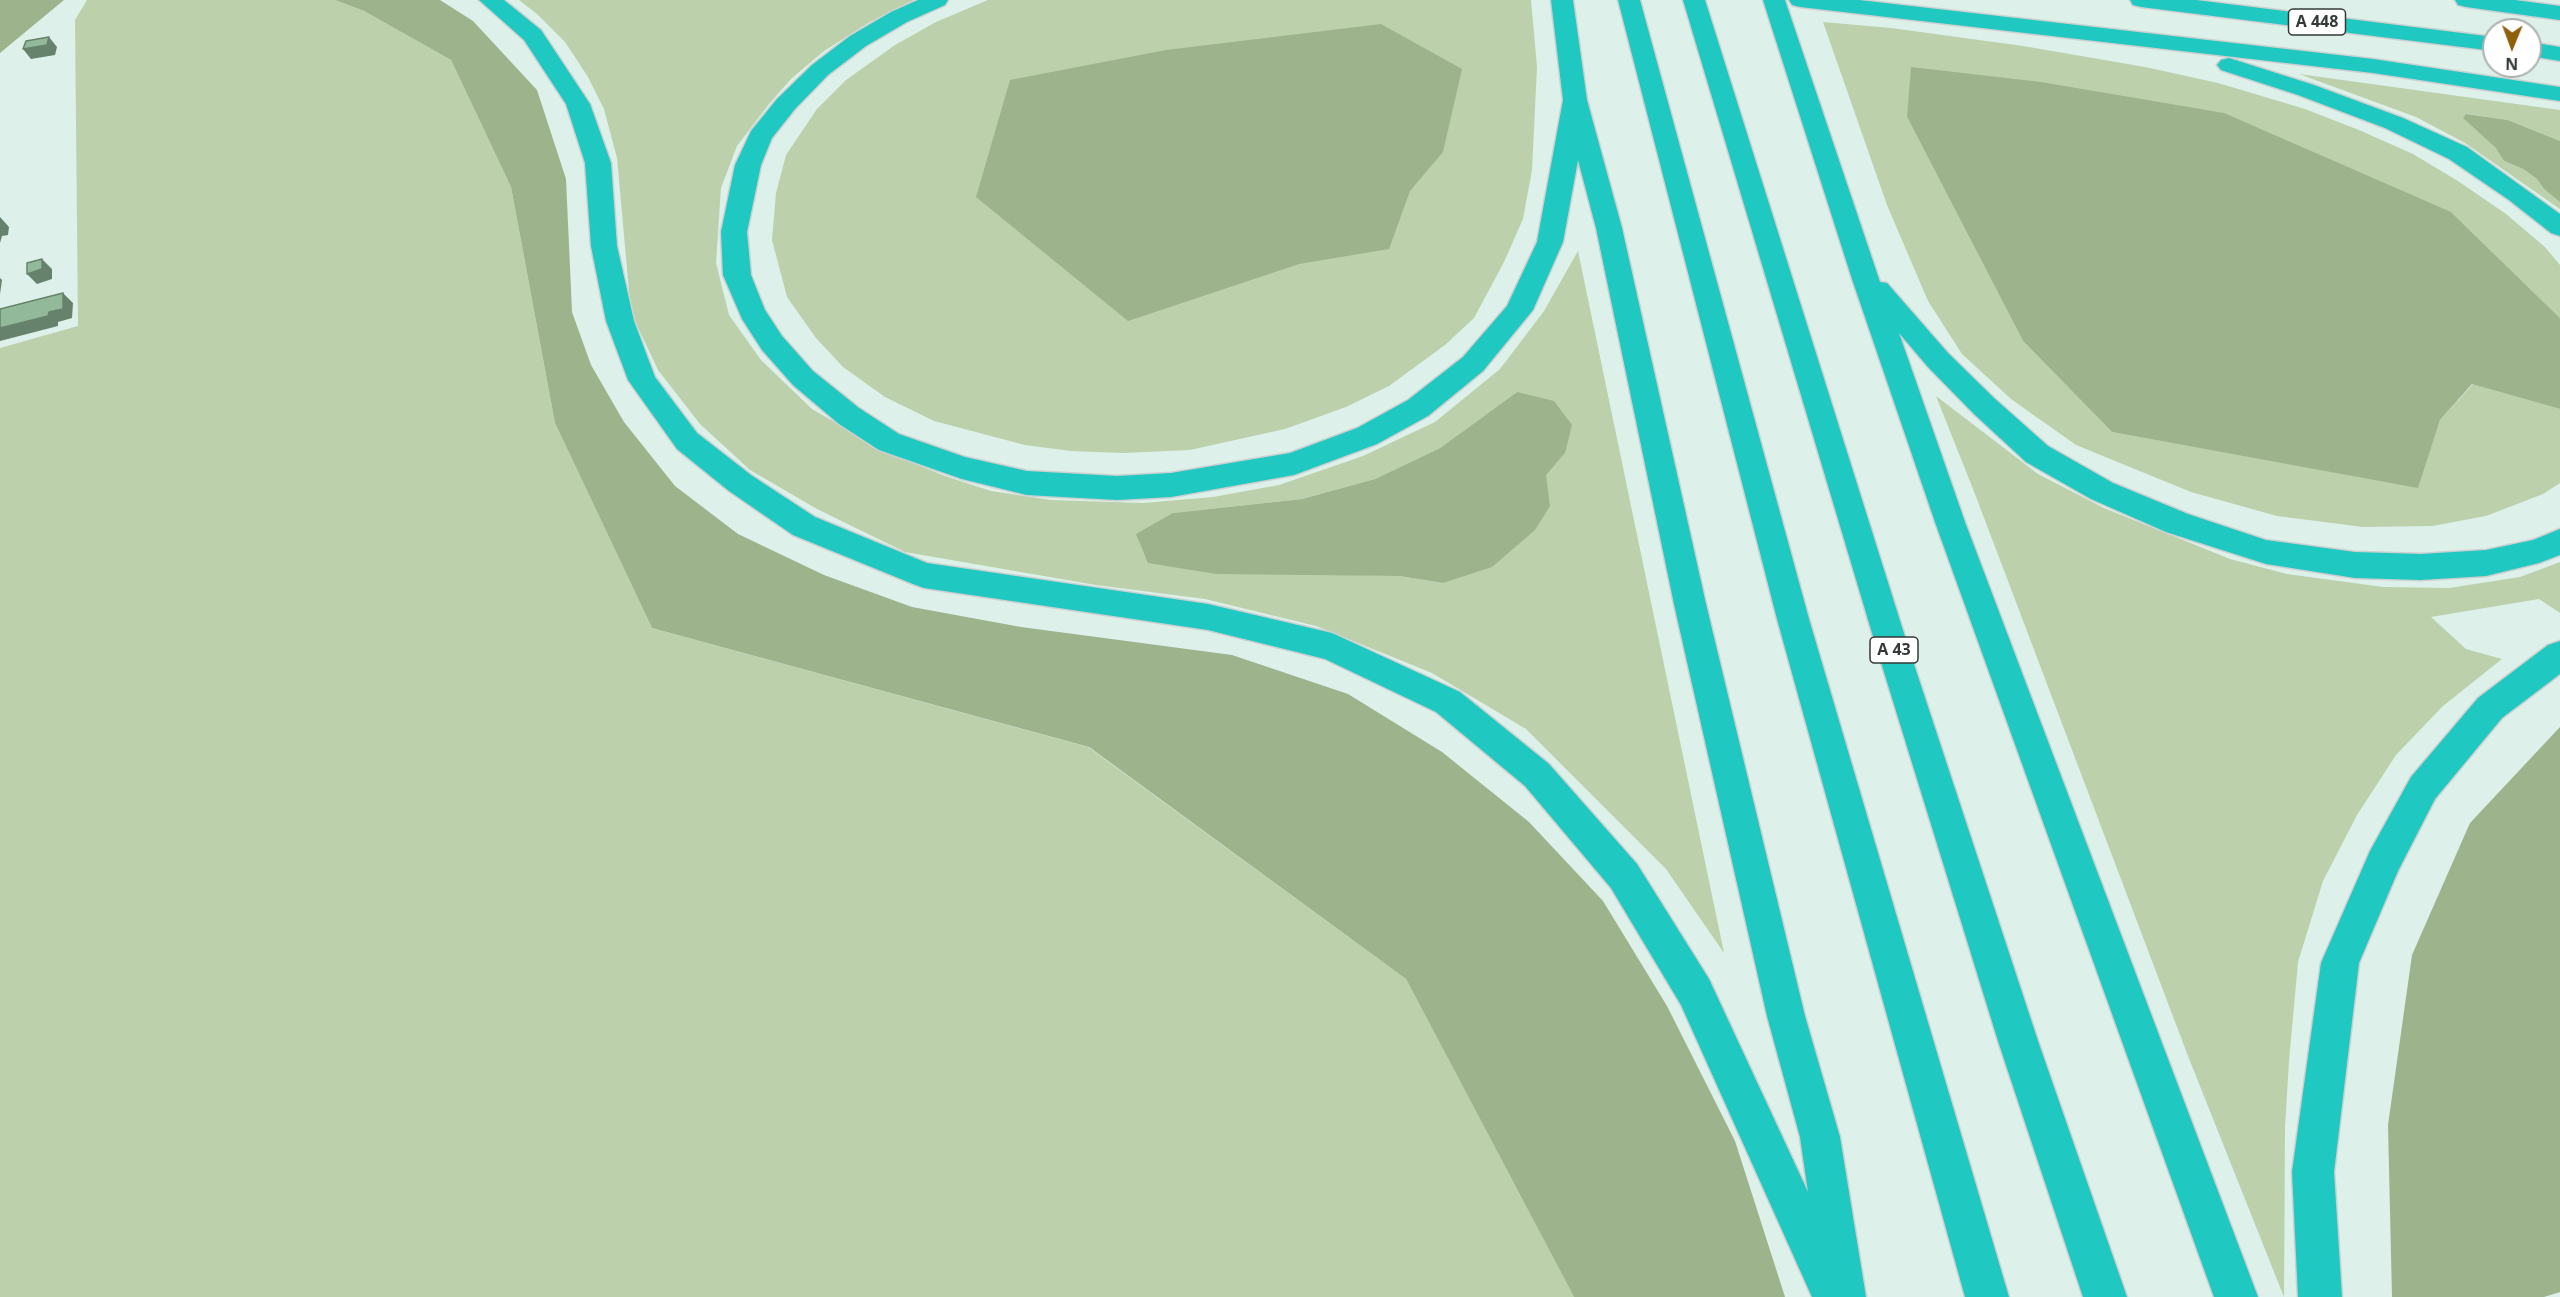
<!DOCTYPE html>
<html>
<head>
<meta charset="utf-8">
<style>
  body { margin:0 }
  #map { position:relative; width:2560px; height:1297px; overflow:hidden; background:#ddf0e9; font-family:"Open Sans",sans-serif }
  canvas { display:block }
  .north { position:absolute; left:2482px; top:18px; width:60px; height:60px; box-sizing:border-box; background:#fff; border:2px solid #adb0af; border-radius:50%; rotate:181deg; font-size:16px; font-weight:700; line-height:24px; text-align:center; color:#333a37 }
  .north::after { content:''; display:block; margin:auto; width:21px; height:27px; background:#8f600a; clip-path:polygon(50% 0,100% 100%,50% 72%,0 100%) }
</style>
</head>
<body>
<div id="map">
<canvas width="2560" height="1297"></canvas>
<div class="north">N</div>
</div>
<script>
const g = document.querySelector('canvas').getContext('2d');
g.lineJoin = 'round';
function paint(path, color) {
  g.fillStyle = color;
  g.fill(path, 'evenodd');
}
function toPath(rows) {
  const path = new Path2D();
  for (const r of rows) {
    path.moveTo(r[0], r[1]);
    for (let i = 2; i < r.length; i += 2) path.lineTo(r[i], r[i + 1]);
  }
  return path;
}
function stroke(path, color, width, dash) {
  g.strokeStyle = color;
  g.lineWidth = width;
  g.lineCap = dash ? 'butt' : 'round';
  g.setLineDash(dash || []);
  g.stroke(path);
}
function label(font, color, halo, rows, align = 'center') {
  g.font = font + ' "Open Sans",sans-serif';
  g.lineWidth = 5;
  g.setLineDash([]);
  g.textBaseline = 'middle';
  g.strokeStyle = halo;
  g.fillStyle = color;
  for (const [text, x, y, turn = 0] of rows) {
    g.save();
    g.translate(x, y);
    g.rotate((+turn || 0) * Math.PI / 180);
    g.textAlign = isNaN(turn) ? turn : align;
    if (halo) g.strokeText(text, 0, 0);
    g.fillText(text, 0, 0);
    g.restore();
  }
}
paint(toPath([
  [87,0,335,0,364,11,451,60,511,187,555,423,652,628,1088,747,1406,979,1574,1297,0,1297,0,348,78,326,75,20],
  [519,0,914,0,868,23,824,51,792,78,769,104,737,146,721,188,716,263,729,315,761,360,812,409,886,452,945,476,991,491,1051,500,1143,503,1213,497,1279,485,1363,456,1435,422,1500,369,1544,311,1578,251,1724,953,1666,869,1526,729,1432,673,1316,626,1205,599,1096,585,905,552,817,509,750,470,700,424,658,370,631,313,617,158,604,109,588,77,565,42,537,14],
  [1517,392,1565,453,1443,583,1399,576,1323,574,1173,513,1302,499,1375,479,1440,448],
  [988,0,1531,0,1537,67,1532,170,1523,219,1504,262,1474,318,1445,345,1389,386,1346,407,1285,429,1190,450,1123,453,1071,451,1025,445,934,421,885,397,843,367,816,338,787,297,772,240,776,193,786,155,817,109,846,80,895,45,936,22],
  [1823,22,1891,28,2023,46,2145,67,2218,83,2305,109,2359,130,2413,154,2458,181,2506,214,2545,247,2560,265,2560,318,2451,212,1907,117,2023,341,2112,432,2417,487,2440,420,2473,384,2560,409,2560,483,2543,494,2486,516,2432,526,2363,527,2277,516,2191,492,2076,445,2011,399,1962,354,1928,301,1887,205],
  [2299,74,2560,110,2560,141,2508,120,2467,114,2495,147,2504,161,2523,169,2537,179,2544,189,2560,202,2560,209,2465,143,2416,117],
  [1936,396,2038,474,2104,508,2230,559,2287,574,2383,587,2449,588,2520,577,2560,562,2560,613,2539,599,2431,617,2466,649,2502,659,2443,706,2396,755,2357,815,2323,881,2298,962,2289,1061,2285,1127,2284,1297,2188,1056,1975,494]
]), '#bcd1ab');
paint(toPath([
  [0,0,64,0,0,53],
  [335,0,440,0,473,21,537,90,566,179,572,312,591,365,624,422,675,486,738,534,824,575,912,607,1021,627,1232,655,1348,694,1442,752,1529,822,1603,901,1667,1006,1735,1141,1785,1297,1574,1297,1406,979,1089,747,652,628,555,423,511,187,451,60,364,11],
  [1381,24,1462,69,1443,152,1410,191,1389,249,1299,264,1128,321,976,197,1010,80,1166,50],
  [1911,67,2041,82,2224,113,2451,212,2560,318,2560,409,2472,384,2440,420,2418,488,2112,432,2023,341,1907,117],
  [2466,114,2508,120,2560,141,2560,202,2544,189,2537,179,2523,169,2504,161,2495,147,2463,118],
  [1517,392,1554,401,1572,425,1565,453,1546,475,1550,506,1535,530,1492,567,1443,583,1399,576,1216,574,1148,563,1136,534,1173,513,1302,499,1375,479,1440,448],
  [2560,727,2560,1292,2544,1297,2392,1297,2388,1125,2412,955,2470,823]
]), '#9db38c');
const highway = toPath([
  [479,0,504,0,541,30,590,104,611,163,617,246,634,321,655,377,697,433,751,475,815,517,927,563,1208,604,1332,633,1460,692,1549,764,1637,864,1709,979,1808,1192,1800,1137,1767,1016,1674,604,1596,228,1578,160,1563,242,1533,310,1483,371,1428,416,1377,444,1294,475,1171,497,1117,500,1027,495,962,479,879,450,839,424,793,385,762,350,742,319,723,275,721,232,735,165,751,131,777,99,812,65,850,36,891,12,918,0,948,0,945,5,907,22,866,46,828,75,795,109,772,138,761,165,747,232,751,275,765,310,782,336,813,371,859,408,899,434,965,457,1027,471,1117,476,1171,473,1290,453,1357,428,1408,400,1463,357,1507,306,1537,242,1563,100,1551,0,1573,0,1587,100,1622,228,1706,604,1805,1016,1840,1137,1866,1297,1812,1297,1681,1005,1611,888,1525,786,1436,712,1325,659,1208,630,924,588,913,584,793,535,729,491,677,449,628,380,606,321,591,246,585,163,566,104,524,40,479,0],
  [1618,0,1640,0,1809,619,2009,1297,1965,1297,1777,619,1618,0],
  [1683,0,1705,0,1907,643,2038,1041,2127,1297,2083,1297,1998,1041,1875,643,1683,0],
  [1763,0,1785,0,1880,282,1887,283,1948,353,1994,398,2048,446,2113,483,2188,514,2266,540,2355,552,2421,554,2486,550,2533,540,2560,529,2560,555,2539,563,2486,576,2421,580,2355,578,2266,564,2166,532,2091,499,2026,462,1974,414,1928,367,1899,333,1965,522,2258,1297,2214,1297,1935,522,1852,279,1763,0],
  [1789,0,1859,0,2373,59,2560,87,2560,101,2373,73,1800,7,1792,5,1789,0],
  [2130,0,2196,0,2494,37,2494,51,2141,7,2133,5,2130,0],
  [2455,0,2515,0,2560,6,2560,20,2466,7,2458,5,2455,0],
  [2530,42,2560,47,2560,61,2530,56,2530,42],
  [2229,58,2314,85,2403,118,2467,147,2560,214,2560,236,2551,233,2509,200,2449,159,2385,128,2298,95,2221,70,2217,65,2221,60,2229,58],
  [2560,641,2560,674,2502,718,2435,799,2398,871,2359,963,2334,1172,2342,1297,2298,1297,2292,1172,2321,963,2370,851,2411,777,2478,698,2548,645,2560,641]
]);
stroke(highway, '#ced0cf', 3);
paint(highway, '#1fc9c1');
paint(toPath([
  [49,37,57,47,55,55,31,59,23,49],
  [0,217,9,227,8,235,2,236,0,243],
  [42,259,52,269,52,279,37,284,27,274],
  [0,278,2,280,0,294],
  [63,293,73,303,72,318,58,322,58,326,0,341,0,328,49,312]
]), '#66826c');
const building = toPath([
  [49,37,47,45,23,49,26,41,49,37],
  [42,259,42,269,27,274,27,263,42,259],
  [63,293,63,309,49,312,48,316,0,328,0,309,63,293]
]);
paint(building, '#92b99a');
stroke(building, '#66826c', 1.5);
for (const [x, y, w] of [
  [2317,22,57],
  [1894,650,48]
]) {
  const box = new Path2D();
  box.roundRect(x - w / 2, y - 13, w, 26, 4.5);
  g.fillStyle = '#fff';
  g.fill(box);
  stroke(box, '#333a37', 1.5);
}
label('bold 16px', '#333a37', null, [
  ["A 448",2317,22],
  ["A 43",1894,650]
]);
</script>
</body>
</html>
